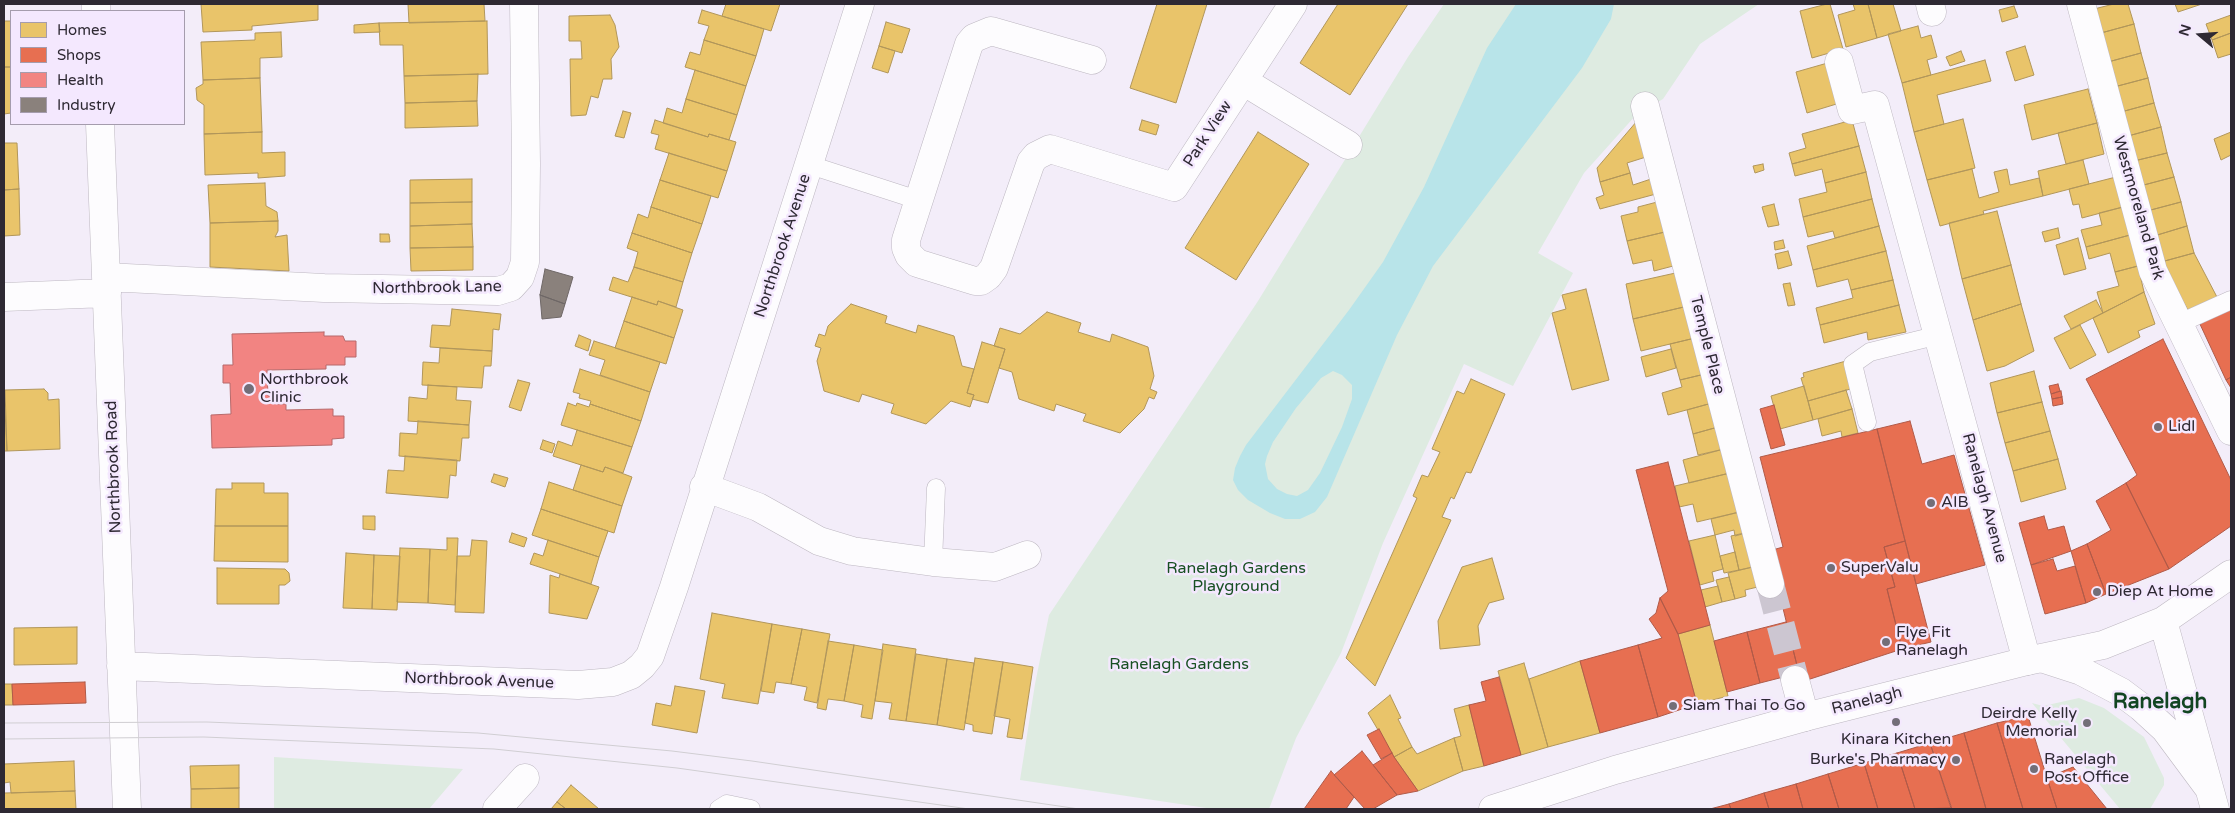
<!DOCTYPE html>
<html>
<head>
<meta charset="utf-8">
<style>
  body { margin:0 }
  #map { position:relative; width:2235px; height:813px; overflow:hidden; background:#f3edf9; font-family:"Varela Round",sans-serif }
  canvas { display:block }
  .frame { position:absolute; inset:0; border:5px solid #2e2933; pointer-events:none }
  .legend { position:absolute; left:10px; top:10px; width:175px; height:115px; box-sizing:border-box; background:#f4e8fe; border:1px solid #a59cad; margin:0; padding:6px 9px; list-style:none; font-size:15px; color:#2e2933 }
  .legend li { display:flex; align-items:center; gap:10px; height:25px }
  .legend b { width:25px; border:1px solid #a59cad }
  .north { position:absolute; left:2175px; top:10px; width:50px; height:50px; -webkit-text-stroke:4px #f4e8fe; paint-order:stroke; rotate:288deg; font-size:14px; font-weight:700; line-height:20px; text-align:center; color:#2e2933 }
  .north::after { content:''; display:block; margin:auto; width:18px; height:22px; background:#2e2933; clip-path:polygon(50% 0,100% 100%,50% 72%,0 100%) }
</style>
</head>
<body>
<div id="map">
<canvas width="2235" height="813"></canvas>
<div class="frame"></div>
<ul class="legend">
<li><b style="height:14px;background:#e9c46a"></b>Homes</li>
<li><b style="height:14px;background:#e76f51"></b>Shops</li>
<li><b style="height:14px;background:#f28482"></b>Health</li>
<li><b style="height:14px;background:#8a817c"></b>Industry</li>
</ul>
<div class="north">N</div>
</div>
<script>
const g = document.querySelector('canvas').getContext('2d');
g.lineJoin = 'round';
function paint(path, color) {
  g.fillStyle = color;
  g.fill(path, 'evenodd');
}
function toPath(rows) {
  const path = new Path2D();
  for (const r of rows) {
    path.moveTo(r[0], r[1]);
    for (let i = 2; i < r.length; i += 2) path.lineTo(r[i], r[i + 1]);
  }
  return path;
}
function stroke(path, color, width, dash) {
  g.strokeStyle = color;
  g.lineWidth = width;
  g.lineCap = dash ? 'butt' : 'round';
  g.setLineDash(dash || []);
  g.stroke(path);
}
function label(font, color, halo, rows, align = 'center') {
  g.font = font + ' "Varela Round",sans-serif';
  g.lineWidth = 5;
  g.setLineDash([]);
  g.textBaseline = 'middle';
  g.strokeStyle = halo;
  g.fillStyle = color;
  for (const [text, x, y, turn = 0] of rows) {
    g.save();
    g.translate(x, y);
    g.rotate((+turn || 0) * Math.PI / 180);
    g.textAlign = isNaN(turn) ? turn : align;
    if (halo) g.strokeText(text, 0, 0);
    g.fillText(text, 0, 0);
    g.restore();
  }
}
paint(toPath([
  [1444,4,1759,4,1700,44,1663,99,1636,115,1584,173,1538,253,1573,273,1513,386,1464,364,1383,543,1341,653,1296,738,1269,809,1213,809,1020,780,1035,684,1049,615,1258,301,1408,57],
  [2079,698,2104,708,2144,737,2164,778,2164,785,2150,809,2120,809,2032,703,2043,706],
  [274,757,463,769,429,809,274,809]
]), '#deebe1');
paint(toPath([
  [1516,4,1614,4,1611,19,1582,68,1433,266,1397,335,1327,497,1315,512,1300,519,1285,519,1270,513,1248,500,1238,490,1233,480,1235,468,1240,456,1246,445,1349,310,1383,262,1424,187,1487,48],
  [1333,371,1342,375,1352,385,1352,399,1342,427,1320,473,1308,490,1297,496,1287,494,1277,489,1268,479,1265,464,1267,456,1273,442,1296,408,1321,378]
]), '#b8e4e9');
const homes = toPath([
  [201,4,318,4,318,20,252,26,252,30,203,32,201,4],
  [408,4,484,4,485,21,409,23,408,4],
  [726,4,780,4,771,31,722,16,726,4],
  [1157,4,1207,4,1176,103,1130,88,1157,4],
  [1338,4,1408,4,1350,95,1300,63,1338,4],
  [1827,4,1830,4,1843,49,1812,58,1800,11,1827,4],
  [1853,4,1868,4,1877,38,1846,47,1838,15,1855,10,1853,4],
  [1868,4,1893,4,1901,31,1877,38,1868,4],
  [2114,4,2128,4,2134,24,2101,33,2094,9,2114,4],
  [2175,4,2202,4,2178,12,2175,4],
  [2014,6,2018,17,2002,22,1999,10,2014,6],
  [702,10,764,29,756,56,704,40,709,26,698,23,702,10],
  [610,15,615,25,619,47,611,59,612,79,603,79,598,98,591,96,586,115,571,116,570,59,582,59,581,41,569,41,569,16,610,15],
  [2231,15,2231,33,2212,40,2206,24,2231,15],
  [4,21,11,21,11,67,4,67,4,21],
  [487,21,488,74,404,76,403,45,380,45,379,23,487,21],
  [886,22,910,29,902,53,879,46,886,22],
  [379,23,380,32,354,33,354,25,379,23],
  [2134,24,2141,53,2108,62,2101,33,2134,24],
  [1918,26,1921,38,1931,35,1937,57,1927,60,1931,75,1902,83,1888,34,1918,26],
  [281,32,282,57,260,58,260,78,203,80,201,42,255,40,255,33,281,32],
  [2231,33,2231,54,2218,58,2212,40,2231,33],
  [704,40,756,56,746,86,685,67,690,52,700,55,704,40],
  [879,46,895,51,888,73,872,68,879,46],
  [2025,46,2034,75,2015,81,2006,52,2025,46],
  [1961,51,1965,61,1950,66,1946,57,1961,51],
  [2141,53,2148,78,2114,87,2108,62,2141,53],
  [1985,60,1991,81,1937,95,1944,124,1914,132,1902,83,1985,60],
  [1831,62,1843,102,1807,113,1796,72,1831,62],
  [4,67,11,67,11,113,4,114,4,67],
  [695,70,746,86,737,115,686,99,695,70],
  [478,74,477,101,405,103,404,76,478,74],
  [260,78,262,132,204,134,204,105,197,100,196,88,203,84,203,80,260,78],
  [2148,78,2154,103,2121,112,2114,87,2148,78],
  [2088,89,2097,123,2032,140,2024,105,2088,89],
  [686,99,737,115,729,140,709,134,708,137,663,123,667,108,682,113,686,99],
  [477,101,478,126,405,128,405,103,477,101],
  [2154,103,2161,127,2128,136,2121,112,2154,103],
  [623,111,631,113,624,138,615,136,623,111],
  [1963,119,1975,168,1927,180,1914,132,1963,119],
  [655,120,708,137,709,134,736,142,727,171,655,149,659,135,651,133,655,120],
  [1142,120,1159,125,1156,135,1139,130,1142,120],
  [1852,120,1859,146,1792,164,1789,153,1806,148,1802,134,1852,120],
  [1637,121,1646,157,1627,163,1630,173,1600,182,1597,168,1637,121],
  [2097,123,2104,154,2066,164,2058,133,2097,123],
  [2161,127,2167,153,2134,161,2128,136,2161,127],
  [262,132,262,153,285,152,285,176,258,178,258,173,205,175,204,134,262,132],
  [1258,132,1309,164,1236,280,1185,248,1258,132],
  [2231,132,2231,155,2221,160,2214,139,2231,132],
  [4,143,17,143,19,189,4,190,4,143],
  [1859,146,1866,172,1825,183,1822,169,1795,176,1792,164,1859,146],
  [669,153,727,171,718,198,660,180,669,153],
  [2167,153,2174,177,2140,186,2134,161,2167,153],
  [2083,160,2089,184,2043,196,2038,171,2083,160],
  [1763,164,1764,170,1755,173,1753,166,1763,164],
  [1972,169,1979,198,1999,192,1994,172,2007,169,2010,185,2039,178,2043,196,1983,211,1984,214,1940,226,1927,180,1972,169],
  [1866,172,1872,199,1803,217,1799,199,1827,192,1825,183,1866,172],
  [1630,173,1633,185,1651,179,1656,194,1600,209,1596,198,1604,195,1600,182,1630,173],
  [2116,177,2123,207,2082,218,2079,204,2073,205,2069,189,2116,177],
  [2174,177,2181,202,2147,211,2140,186,2174,177],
  [472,179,472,202,410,203,410,180,472,179],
  [660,180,711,196,702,224,651,207,660,180],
  [265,183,266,206,277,212,278,221,210,223,208,185,265,183],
  [19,189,20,235,4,236,4,190,19,189],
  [1872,199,1879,226,1835,238,1833,231,1808,237,1803,217,1872,199],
  [1661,201,1669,231,1627,241,1621,216,1638,212,1638,207,1661,201],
  [472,202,472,224,410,226,410,203,472,202],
  [2181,202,2187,226,2154,236,2147,211,2181,202],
  [1774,204,1779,225,1768,227,1762,207,1774,204],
  [651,207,702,224,692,253,632,233,638,214,648,218,651,207],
  [2123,207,2130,235,2086,247,2081,230,2102,225,2099,213,2123,207],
  [1997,211,2011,265,1962,279,1949,223,1997,211],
  [278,221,278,231,275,237,287,235,289,271,210,267,210,223,278,221],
  [472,224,473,247,410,248,410,226,472,224],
  [1879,226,1886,251,1813,270,1807,246,1879,226],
  [2187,226,2194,253,2161,262,2154,236,2187,226],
  [2058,228,2060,238,2045,242,2042,232,2058,228],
  [1669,231,1677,265,1654,271,1652,260,1633,264,1627,241,1669,231],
  [632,233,692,253,683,282,634,267,638,252,627,248,632,233],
  [380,234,389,234,390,242,380,242,380,234],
  [2130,235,2138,266,2115,272,2110,253,2089,259,2086,247,2130,235],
  [2078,238,2086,269,2064,275,2056,245,2078,238],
  [1783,240,1785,248,1775,250,1774,242,1783,240],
  [473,247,473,270,411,271,410,248,473,247],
  [1788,251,1792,265,1778,269,1775,254,1788,251],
  [1886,251,1893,280,1851,290,1848,279,1817,287,1813,270,1886,251],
  [2194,253,2218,299,2189,312,2161,262,2194,253],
  [2011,265,2021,304,1973,320,1962,279,2011,265],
  [2138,266,2144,292,2103,313,2097,292,2119,286,2115,272,2138,266],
  [634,267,683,282,676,307,658,301,657,305,609,290,613,277,628,282,634,267],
  [1680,272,1688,306,1633,319,1626,284,1680,272],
  [1893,280,1899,305,1820,325,1816,308,1853,298,1851,290,1893,280],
  [1790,283,1795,305,1788,306,1783,284,1790,283],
  [1586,289,1609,380,1572,390,1552,313,1566,309,1562,295,1586,289],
  [2144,292,2155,324,2138,331,2140,337,2108,353,2093,318,2144,292],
  [632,297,657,305,658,301,683,310,674,338,624,321,632,297],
  [2096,300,2103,313,2071,329,2064,316,2096,300],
  [851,304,887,316,885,323,916,333,918,325,954,336,962,366,974,369,967,393,974,395,970,407,951,401,926,424,891,413,894,404,862,394,859,402,824,391,817,361,821,348,815,346,819,334,825,336,828,326,851,304],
  [2021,304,2034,351,2005,366,1987,371,1973,320,2021,304],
  [1899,305,1906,332,1868,340,1867,332,1824,343,1820,325,1899,305],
  [1688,306,1695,338,1641,351,1633,319,1688,306],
  [452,309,501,314,499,330,493,329,492,351,430,347,432,325,450,326,452,309],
  [1047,312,1081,323,1078,332,1110,342,1112,334,1148,347,1154,376,1150,389,1157,392,1154,399,1149,397,1144,409,1120,433,1083,421,1086,414,1056,404,1054,411,1019,399,1012,372,999,368,1005,349,994,346,1000,328,1020,334,1047,312],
  [624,321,674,338,666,364,615,348,624,321],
  [2080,325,2096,355,2070,369,2054,338,2080,325],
  [579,335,591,340,588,351,575,346,579,335],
  [1695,338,1705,374,1680,380,1670,344,1695,338],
  [594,341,660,362,650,392,600,375,605,360,589,355,594,341],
  [982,342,1005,349,988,403,972,399,974,395,967,393,982,342],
  [440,348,492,351,491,366,484,366,482,388,422,385,423,362,439,363,440,348],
  [1671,349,1676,368,1646,377,1641,357,1671,349],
  [1846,361,1854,388,1808,401,1801,378,1804,377,1803,373,1846,361],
  [580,369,650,392,641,421,590,404,591,401,579,398,580,394,573,392,580,369],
  [2034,371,2042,402,1997,413,1990,383,2034,371],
  [1705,374,1712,403,1668,415,1662,393,1682,387,1680,380,1705,374],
  [1471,379,1505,394,1471,473,1466,472,1454,499,1451,497,1442,517,1451,520,1375,686,1346,658,1417,498,1413,496,1422,475,1428,477,1440,452,1432,449,1457,391,1464,394,1471,379],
  [518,380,530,383,521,411,509,407,518,380],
  [428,385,457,387,456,400,471,401,469,425,408,421,409,397,427,399,428,385],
  [1804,386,1813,420,1780,429,1771,396,1804,386],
  [44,389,48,393,48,400,59,399,60,449,7,451,5,390,44,389],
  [4,390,7,451,4,451,4,390],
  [1846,390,1852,409,1813,420,1808,401,1846,390],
  [2042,402,2050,431,2005,443,1997,413,2042,402],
  [568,403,576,406,577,403,589,407,590,404,641,421,632,447,561,425,568,403],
  [1712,403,1718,427,1693,434,1687,410,1712,403],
  [1852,409,1858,433,1842,437,1841,431,1822,436,1818,419,1852,409],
  [418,421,469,425,469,438,462,438,460,461,399,456,400,433,417,434,418,421],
  [1718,427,1724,449,1698,455,1693,434,1718,427],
  [577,430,632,447,623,473,605,467,603,472,553,456,558,441,572,446,577,430],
  [2050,431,2058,459,2013,471,2005,443,2050,431],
  [543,440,555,444,552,453,540,449,543,440],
  [1724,449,1730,473,1689,483,1683,460,1724,449],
  [405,456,457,460,456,476,450,475,448,498,386,493,388,470,404,471,405,456],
  [2058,459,2066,489,2021,502,2013,471,2058,459],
  [581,465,603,472,605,467,632,477,622,506,573,490,581,465],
  [1730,473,1739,512,1697,522,1693,504,1679,507,1675,486,1730,473],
  [494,474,508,478,505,487,491,482,494,474],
  [549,482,622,506,614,533,541,509,549,482],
  [232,483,264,483,264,493,288,493,288,526,215,526,216,489,232,489,232,483],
  [541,509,608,531,599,557,532,535,541,509],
  [1744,511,1749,532,1735,536,1734,530,1715,535,1711,519,1744,511],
  [363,516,375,516,375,530,363,529,363,516],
  [215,526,288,526,288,562,214,561,215,526],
  [1749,532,1757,566,1739,570,1731,536,1749,532],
  [512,533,527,538,524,547,509,542,512,533],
  [1715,535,1723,569,1712,572,1714,581,1700,585,1689,541,1715,535],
  [447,538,458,538,455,605,428,603,430,549,447,550,447,538],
  [472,540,487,541,484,613,455,612,457,556,470,556,472,540],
  [548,540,599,557,591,584,530,564,534,553,543,556,548,540],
  [400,548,430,549,428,603,397,602,400,548],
  [1735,552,1739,570,1724,573,1720,556,1735,552],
  [346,553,374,555,372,609,343,608,346,553],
  [374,555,400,556,397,610,372,609,374,555],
  [1492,558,1504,599,1489,603,1478,626,1480,645,1440,649,1438,621,1462,567,1492,558],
  [1757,566,1762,586,1745,590,1746,596,1735,599,1728,573,1757,566],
  [217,568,285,569,289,573,290,581,285,585,279,585,279,604,217,604,217,568],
  [560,574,599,587,587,619,549,613,550,575,559,578,560,574],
  [1729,577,1735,599,1722,602,1716,580,1729,577],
  [1718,586,1722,602,1705,607,1701,590,1718,586],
  [712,613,772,624,758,704,722,698,725,684,700,679,712,613],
  [772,624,802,629,791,684,776,682,774,693,761,691,772,624],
  [1710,625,1728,696,1697,704,1678,634,1710,625],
  [77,627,77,664,14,665,14,628,77,627],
  [802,629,830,634,817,703,804,700,807,687,791,684,802,629],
  [828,641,854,645,844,701,828,699,826,710,817,708,828,641],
  [883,644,916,649,906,721,889,719,892,703,875,701,883,644],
  [854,645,883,650,872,719,861,717,863,705,844,701,854,645],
  [916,654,947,659,937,725,906,721,916,654],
  [975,658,1003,662,992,734,973,731,973,725,965,723,975,658],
  [947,659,974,663,964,730,937,725,947,659],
  [1580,661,1600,733,1548,747,1529,679,1580,661],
  [1003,662,1033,667,1022,739,1007,737,1010,719,994,716,1003,662],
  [1524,663,1548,747,1521,755,1498,671,1524,663],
  [4,684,12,684,13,705,4,705,4,684],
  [675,686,705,691,697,733,652,725,656,703,671,706,675,686],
  [1390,695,1401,718,1398,719,1412,747,1394,757,1368,713,1390,695],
  [1469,705,1484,766,1463,771,1454,738,1461,736,1454,709,1469,705],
  [1454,738,1463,771,1418,791,1394,757,1412,747,1417,754,1454,738],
  [74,761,75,791,11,793,10,782,4,783,4,764,74,761],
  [239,765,239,788,191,789,190,766,239,765],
  [571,785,599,809,566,809,557,802,571,785],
  [239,788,239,809,191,809,191,789,239,788],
  [75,791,76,809,4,809,4,793,75,791],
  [557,802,566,809,551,809,557,802]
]);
paint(homes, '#e9c46a');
stroke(homes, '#b1965a', 1);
const shops = toPath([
  [2231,306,2231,377,2226,380,2199,322,2231,306],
  [2163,339,2231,480,2231,526,2169,569,2126,483,2137,475,2086,379,2163,339],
  [2231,377,2231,388,2226,380,2231,377],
  [2058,384,2060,391,2051,394,2049,386,2058,384],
  [2061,391,2062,397,2052,399,2051,394,2061,391],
  [2062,397,2063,404,2053,406,2052,399,2062,397],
  [1774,405,1785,445,1771,449,1760,409,1774,405],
  [1910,421,1922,464,1954,455,1985,565,1916,584,1877,429,1910,421],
  [1877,429,1905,541,1884,547,1895,587,1887,589,1902,649,1801,682,1769,551,1783,547,1760,457,1877,429],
  [1668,462,1710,625,1678,634,1660,598,1668,591,1636,470,1668,462],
  [2126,483,2169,569,2106,594,2087,544,2111,530,2096,501,2126,483],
  [2044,516,2048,530,2064,526,2071,551,2031,565,2019,523,2044,516],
  [1905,541,1931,642,1902,649,1887,589,1895,587,1884,547,1905,541],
  [2087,544,2106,594,2086,603,2071,551,2087,544],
  [2053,559,2057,571,2075,566,2086,603,2045,614,2031,565,2053,559],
  [1660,598,1678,634,1697,704,1658,717,1638,645,1662,638,1649,619,1656,613,1660,598],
  [1786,622,1799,673,1760,683,1747,632,1786,622],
  [1747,632,1760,683,1727,692,1714,641,1747,632],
  [1638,645,1658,717,1600,733,1580,661,1638,645],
  [1499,677,1521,755,1484,766,1469,705,1486,701,1481,682,1499,677],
  [85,682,86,703,13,705,12,684,85,682],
  [2028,716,2047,778,2057,809,2023,809,1997,723,2028,716],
  [1997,723,2023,809,1986,809,1964,733,1997,723],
  [1379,729,1392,753,1381,759,1367,735,1379,729],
  [1964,733,1983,798,1986,809,1952,809,1930,743,1964,733],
  [1930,743,1951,808,1915,809,1897,753,1930,743],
  [1362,751,1397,795,1373,809,1365,809,1334,775,1362,751],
  [1392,753,1394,757,1418,791,1397,795,1373,765,1392,753],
  [1897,753,1915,809,1878,809,1864,763,1897,753],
  [1864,763,1878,809,1839,809,1828,774,1864,763],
  [2073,767,2107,809,2057,809,2047,778,2073,767],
  [1331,771,1354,797,1346,809,1304,809,1331,771],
  [1828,774,1839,809,1803,809,1796,784,1828,774],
  [1796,784,1803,809,1769,809,1764,793,1796,784],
  [1764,793,1769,809,1731,809,1729,804,1764,793],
  [1729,804,1731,809,1710,809,1729,804]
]);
paint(shops, '#e76f51');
stroke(shops, '#b05a48', 1);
const health = toPath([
  [324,332,324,336,343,336,345,341,356,341,356,357,345,357,345,365,326,365,326,369,267,370,268,396,277,396,277,404,286,404,286,410,333,409,333,416,344,416,344,438,332,439,332,445,212,448,211,415,231,414,230,383,223,383,223,365,233,365,232,334,324,332]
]);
paint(health, '#f28482');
stroke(health, '#b7696a', 1);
const industry = toPath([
  [545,269,573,277,565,304,540,295,545,269],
  [540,295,565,304,561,317,542,319,540,295]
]);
paint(industry, '#8a817c');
stroke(industry, '#6e6766', 1);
stroke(toPath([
  [1770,584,1795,680]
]), '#ccc6d1', 28, [28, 14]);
const lane = toPath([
  [810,165,918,200],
  [2178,324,2231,300],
  [1867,422,1853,364,1870,352,1939,335],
  [933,562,936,488],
  [719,809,727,804,751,809]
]);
const street = toPath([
  [96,4,96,11],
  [1930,4,1932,12],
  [2081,4,2153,271,2231,431],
  [1092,60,991,31,974,38,969,44,906,240,906,248,909,255,917,263,975,281,981,281,988,276,994,268,1031,162,1036,156,1050,149,1174,187,1293,4],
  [1839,62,1852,110,1875,105,2027,661],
  [1243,81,1348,145],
  [1645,106,1770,584],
  [100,124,127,809],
  [106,277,324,288,498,291,511,287,520,277,525,262,526,164,524,4],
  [4,297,107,293],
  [704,487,758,507,819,541,852,551,933,562,995,567,1027,555],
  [121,666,578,685,613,682,631,675,642,666,650,656,674,587,860,4],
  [1795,680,1805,717],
  [497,809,525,778]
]);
const secondary = toPath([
  [2163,621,2215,809],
  [2044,659,2081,671,2121,692,2141,707,2165,729,2208,787],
  [1493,809,1615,770,1805,717,2027,661,2103,645,2163,621,2231,574]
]);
stroke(lane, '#bdb7c1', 19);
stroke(street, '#bdb7c1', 29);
stroke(secondary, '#bdb7c1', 29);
stroke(lane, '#fdfcfe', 18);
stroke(street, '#fdfcfe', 28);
stroke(secondary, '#fdfcfe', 28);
stroke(toPath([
  [4,723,207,722,478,733,672,751,752,761,1079,809],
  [4,739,204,737,494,749,677,768,969,809]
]), '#d0ced2', 1);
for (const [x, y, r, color] of [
  [249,389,6,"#736e78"],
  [2158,427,5,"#736e78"],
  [1931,503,5,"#736e78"],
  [1831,568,5,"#736e78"],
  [2097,592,5,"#736e78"],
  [1886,642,5,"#736e78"],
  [1673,706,5,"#736e78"],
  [1896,722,5,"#736e78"],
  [2087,723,5,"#736e78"],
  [1956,760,5,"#736e78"],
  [2034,769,5,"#736e78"]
]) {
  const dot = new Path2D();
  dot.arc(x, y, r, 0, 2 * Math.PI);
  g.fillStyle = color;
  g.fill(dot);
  stroke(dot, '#f4e8fe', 2);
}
label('16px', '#2e2933', '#f4e8fe', [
  ["Park View",1208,134,-57],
  ["Westmoreland Park",2138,208,74],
  ["Northbrook Avenue",783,246,-72],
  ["Northbrook Lane",437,288,-1],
  ["Temple Place",1707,345,76],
  ["Northbrook Road",114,467,-92],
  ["Ranelagh Avenue",1984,498,75],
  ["Northbrook Avenue",479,681,2],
  ["Ranelagh",1867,701,-14]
]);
label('16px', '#2e2933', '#f4e8fe', [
  ["Northbrook",260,380],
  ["Clinic",260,398],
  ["Lidl",2168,427],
  ["AIB",1941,503],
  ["SuperValu",1841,568],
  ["Diep At Home",2107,592],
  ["Flye Fit",1896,633],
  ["Ranelagh",1896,651],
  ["Siam Thai To Go",1683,706],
  ["Deirdre Kelly",2077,714,"right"],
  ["Memorial",2077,732,"right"],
  ["Kinara Kitchen",1896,740,"center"],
  ["Burke's Pharmacy",1946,760,"right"],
  ["Ranelagh",2044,760],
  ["Post Office",2044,778]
], 'left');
label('16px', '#185023', '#f4e8fe', [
  ["Ranelagh Gardens",1236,569],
  ["Playground",1236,587],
  ["Ranelagh Gardens",1179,665]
]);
label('bold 21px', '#124522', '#f4e8fe', [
  ["Ranelagh",2160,702]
]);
</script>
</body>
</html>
